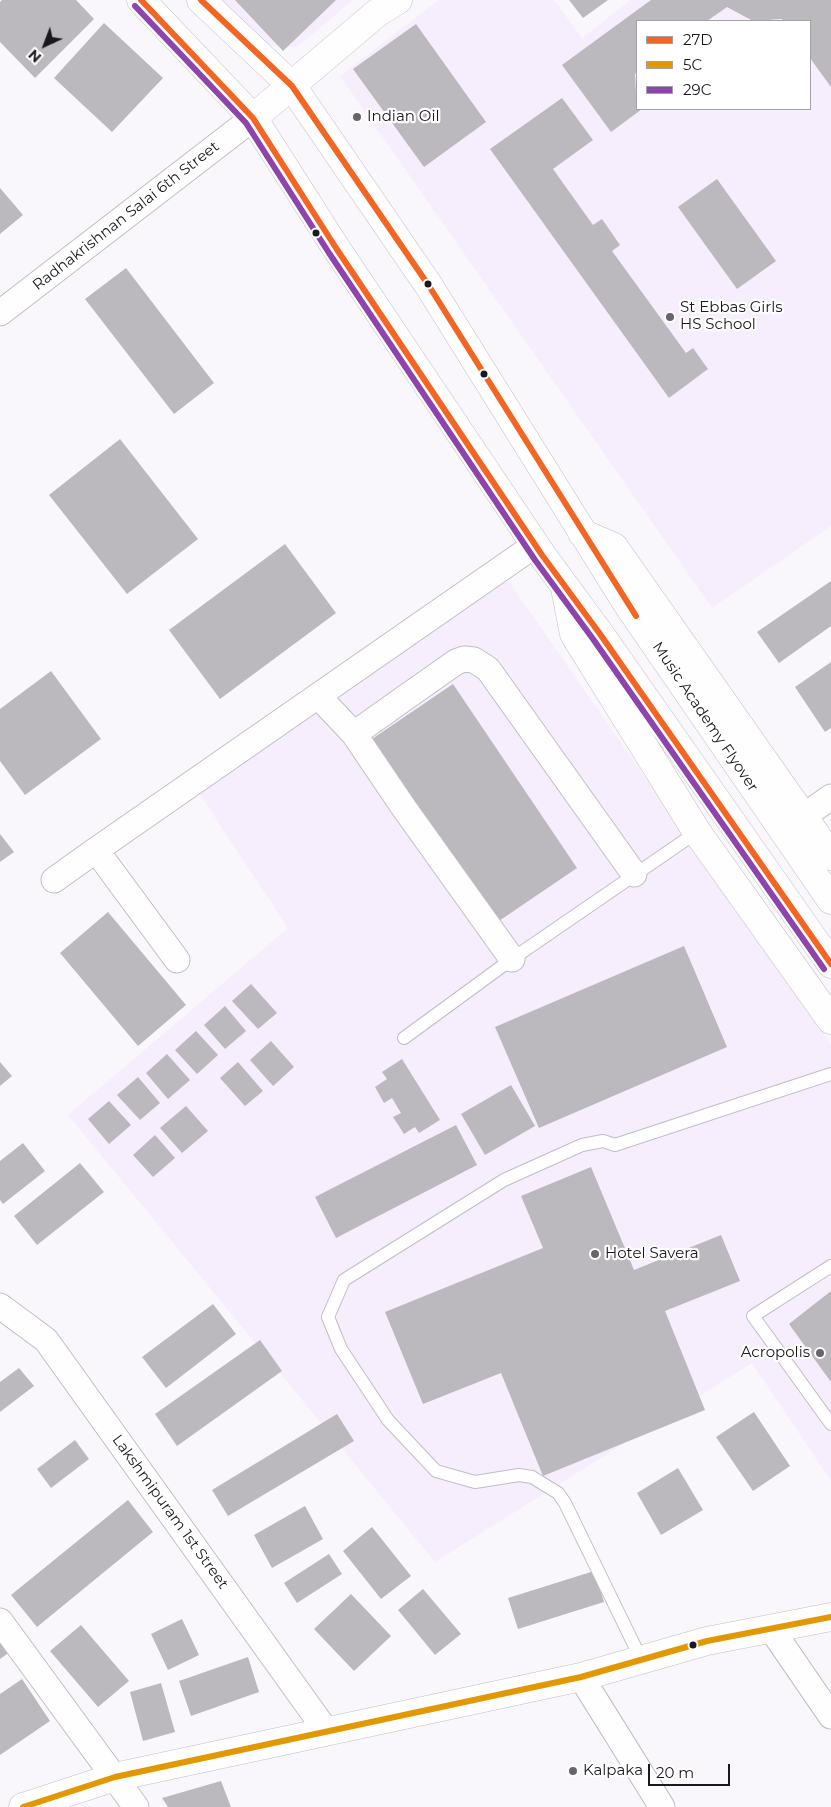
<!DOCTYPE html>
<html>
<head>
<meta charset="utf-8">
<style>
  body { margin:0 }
  #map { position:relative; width:831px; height:1807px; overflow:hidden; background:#f9f7fb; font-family:Montserrat,sans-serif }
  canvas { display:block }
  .legend { position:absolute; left:636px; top:20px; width:175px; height:90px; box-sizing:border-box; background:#fff; border:1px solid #a3a2a5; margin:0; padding:6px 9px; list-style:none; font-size:15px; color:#1a171d }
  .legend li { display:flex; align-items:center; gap:10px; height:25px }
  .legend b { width:25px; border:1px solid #a3a2a5 }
  .north { position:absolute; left:20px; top:20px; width:50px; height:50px; -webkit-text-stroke:4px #fff; paint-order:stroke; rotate:223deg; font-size:14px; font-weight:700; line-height:20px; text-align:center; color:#1a171d }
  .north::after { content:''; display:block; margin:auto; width:18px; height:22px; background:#1a171d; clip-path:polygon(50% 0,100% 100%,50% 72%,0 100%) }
  .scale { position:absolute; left:648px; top:1764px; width:82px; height:22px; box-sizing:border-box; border:2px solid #1a171d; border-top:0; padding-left:6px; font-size:15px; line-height:18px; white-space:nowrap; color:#1a171d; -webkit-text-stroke:4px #fff; paint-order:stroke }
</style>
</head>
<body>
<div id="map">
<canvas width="831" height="1807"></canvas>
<ul class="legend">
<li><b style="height:6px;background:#f26522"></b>27D</li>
<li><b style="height:6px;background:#e19803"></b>5C</li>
<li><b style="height:6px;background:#8e44ad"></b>29C</li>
</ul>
<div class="north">N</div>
<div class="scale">20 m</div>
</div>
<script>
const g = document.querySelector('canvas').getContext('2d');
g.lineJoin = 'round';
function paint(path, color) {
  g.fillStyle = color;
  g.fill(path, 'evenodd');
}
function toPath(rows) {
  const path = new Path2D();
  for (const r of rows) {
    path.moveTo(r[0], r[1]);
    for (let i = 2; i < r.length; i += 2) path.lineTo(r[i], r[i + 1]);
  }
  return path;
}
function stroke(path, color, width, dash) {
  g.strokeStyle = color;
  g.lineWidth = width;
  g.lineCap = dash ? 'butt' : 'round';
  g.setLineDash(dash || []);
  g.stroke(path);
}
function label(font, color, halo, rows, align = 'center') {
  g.font = font + ' Montserrat,sans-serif';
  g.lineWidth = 4.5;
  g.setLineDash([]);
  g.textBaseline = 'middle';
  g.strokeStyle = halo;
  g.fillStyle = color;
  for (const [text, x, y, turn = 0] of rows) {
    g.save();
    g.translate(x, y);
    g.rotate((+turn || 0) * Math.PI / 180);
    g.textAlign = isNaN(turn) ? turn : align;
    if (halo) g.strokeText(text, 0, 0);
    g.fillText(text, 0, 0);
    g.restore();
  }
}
paint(toPath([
  [222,0,353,0,297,47,267,46],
  [439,0,554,0,582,38,631,0,831,0,831,526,712,608,340,76],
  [637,21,810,21,810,109,637,109],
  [498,566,831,1045,831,1481,752,1363,435,1562,68,1115,288,928,191,781]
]), '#f6edfd');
paint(toPath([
  [2,0,76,0,94,19,35,78,0,42,0,2],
  [235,0,336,0,283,51],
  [569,0,608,0,583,18],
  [651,0,831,0,831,87,810,58,810,21,783,21,782,19,753,21,727,7,707,21,637,21,637,72,635,74,637,109,642,109,611,132,562,65],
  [104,23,163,78,112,132,54,78],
  [416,24,486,122,424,167,353,69],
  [562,98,593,140,553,169,593,225,602,219,620,245,612,251,686,353,693,348,708,369,669,398,490,149],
  [717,179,776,261,737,289,678,207],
  [0,188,23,215,0,234],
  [126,268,214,383,174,414,85,299],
  [120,439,198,539,127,594,49,495],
  [285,544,336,613,220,699,169,630],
  [831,581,831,626,779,663,757,632],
  [831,662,831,728,825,732,795,687],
  [51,671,101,739,25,795,0,761,0,709],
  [453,684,577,868,496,923,372,739],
  [0,834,14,852,0,862],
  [108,912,186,1005,138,1046,60,953],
  [684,946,727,1047,539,1128,495,1027],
  [251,984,277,1013,258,1029,232,1001],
  [225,1006,246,1031,225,1049,204,1025],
  [196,1031,218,1055,197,1074,175,1050],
  [271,1041,294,1067,273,1086,250,1060],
  [167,1054,190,1080,168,1099,146,1073],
  [402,1059,440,1120,419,1133,415,1127,404,1134,393,1117,401,1113,392,1098,384,1103,375,1087,387,1079,382,1072],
  [0,1062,12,1076,0,1086],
  [238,1062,263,1091,245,1106,220,1078],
  [138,1077,160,1103,140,1120,117,1095],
  [511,1085,535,1126,485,1155,461,1114],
  [109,1101,131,1125,109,1144,88,1119],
  [186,1106,208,1131,182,1153,160,1128],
  [456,1125,477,1165,336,1238,315,1197],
  [155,1135,175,1158,153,1177,133,1155],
  [23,1143,45,1171,3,1204,0,1200,0,1161],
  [80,1163,104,1192,37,1245,14,1216],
  [591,1167,634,1270,721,1235,740,1281,665,1311,705,1410,543,1476,501,1373,423,1404,385,1312,543,1248,521,1196],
  [831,1291,831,1382,789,1324],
  [213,1304,236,1334,166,1388,142,1357],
  [260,1340,282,1371,177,1446,155,1414],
  [19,1368,34,1386,0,1412,0,1382],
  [754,1412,790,1466,753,1491,716,1437],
  [337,1414,354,1441,228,1516,212,1490],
  [75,1440,89,1459,51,1488,37,1469],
  [678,1468,703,1510,661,1535,637,1493],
  [128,1500,153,1532,37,1627,11,1595],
  [305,1506,323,1539,272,1568,254,1535],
  [372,1527,411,1576,381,1599,343,1551],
  [329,1554,342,1574,297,1603,284,1583],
  [594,1571,604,1602,518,1629,508,1598],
  [423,1589,461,1634,435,1655,398,1610],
  [351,1594,391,1636,354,1671,314,1629],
  [182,1619,199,1655,168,1670,151,1634],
  [81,1625,129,1681,98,1707,50,1651],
  [0,1637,11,1651,0,1659],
  [248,1657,259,1692,191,1716,179,1681],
  [22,1679,50,1721,0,1755,0,1694],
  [161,1683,175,1732,143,1741,130,1692],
  [221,1781,231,1807,168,1807,162,1798]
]), '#bcb9be');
const service = toPath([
  [404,1038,512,959,697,832],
  [831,1266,753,1316,831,1424],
  [642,1661,565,1503,558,1493,532,1477,519,1475,475,1482,436,1471,388,1420,341,1349,328,1317,344,1280,504,1180,582,1145,603,1141,615,1145,831,1074]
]);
const minor = toPath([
  [0,313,253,118],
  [318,696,354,734],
  [804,816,831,797],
  [96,850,535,545],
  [54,880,96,850,177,960],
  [512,959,404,808,354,734,409,695,456,662,464,659,474,660,488,669,634,874],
  [0,1306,46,1340,327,1732],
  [0,1621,136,1807],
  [772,1630,831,1716],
  [581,1677,662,1807]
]);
const tertiary = toPath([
  [253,118,377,13,398,0]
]);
const secondary = toPath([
  [23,1807,115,1777,581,1677,707,1641,831,1617]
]);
const primary = toPath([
  [141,0,253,118,336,248,542,555,600,634,831,964],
  [201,0,292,86,429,286,628,605,831,900],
  [582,533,614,547,831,856],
  [566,593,574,634,697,832,831,1020]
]);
stroke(service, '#c1bec3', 14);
stroke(minor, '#c1bec3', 27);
stroke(tertiary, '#c1bec3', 29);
stroke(secondary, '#c1bec3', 29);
stroke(primary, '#c1bec3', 29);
stroke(service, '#fefefe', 12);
stroke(minor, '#fefefe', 25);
stroke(tertiary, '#fefefe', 28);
stroke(secondary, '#fefefe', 28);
stroke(primary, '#fefefe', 28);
stroke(toPath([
  [141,0,253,118,336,248,542,555,600,634,831,964],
  [201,0,292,86,429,286,636,616]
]), '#f26522', 6);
stroke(toPath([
  [23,1807,115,1777,581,1677,707,1641,831,1617]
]), '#e19803', 6);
stroke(toPath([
  [135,6,246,123,329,253,535,560,593,639,824,969]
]), '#8e44ad', 6);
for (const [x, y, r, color] of [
  [357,117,5,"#68656b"],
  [316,233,4.5,"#1a171d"],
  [428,284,4.5,"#1a171d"],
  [670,317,5,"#68656b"],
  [484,374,4.5,"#1a171d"],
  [595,1254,5,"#68656b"],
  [820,1353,5,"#68656b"],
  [693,1645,4.5,"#1a171d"],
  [573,1771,5,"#68656b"]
]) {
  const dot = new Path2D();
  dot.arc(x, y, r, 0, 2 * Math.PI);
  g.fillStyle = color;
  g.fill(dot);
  stroke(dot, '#fff', 2);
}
label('15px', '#1a171d', '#fff', [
  ["Indian Oil",367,117],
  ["St Ebbas Girls",680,308],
  ["HS School",680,325],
  ["Hotel Savera",605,1254],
  ["Acropolis",810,1353,"right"],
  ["Kalpaka",583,1771]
], 'left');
label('15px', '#1a171d', '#fff', [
  ["Radhakrishnan Salai 6th Street",126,216,-38],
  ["Music Academy Flyover",705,717,56],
  ["Lakshmipuram 1st Street",170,1512,54]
]);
</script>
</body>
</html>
